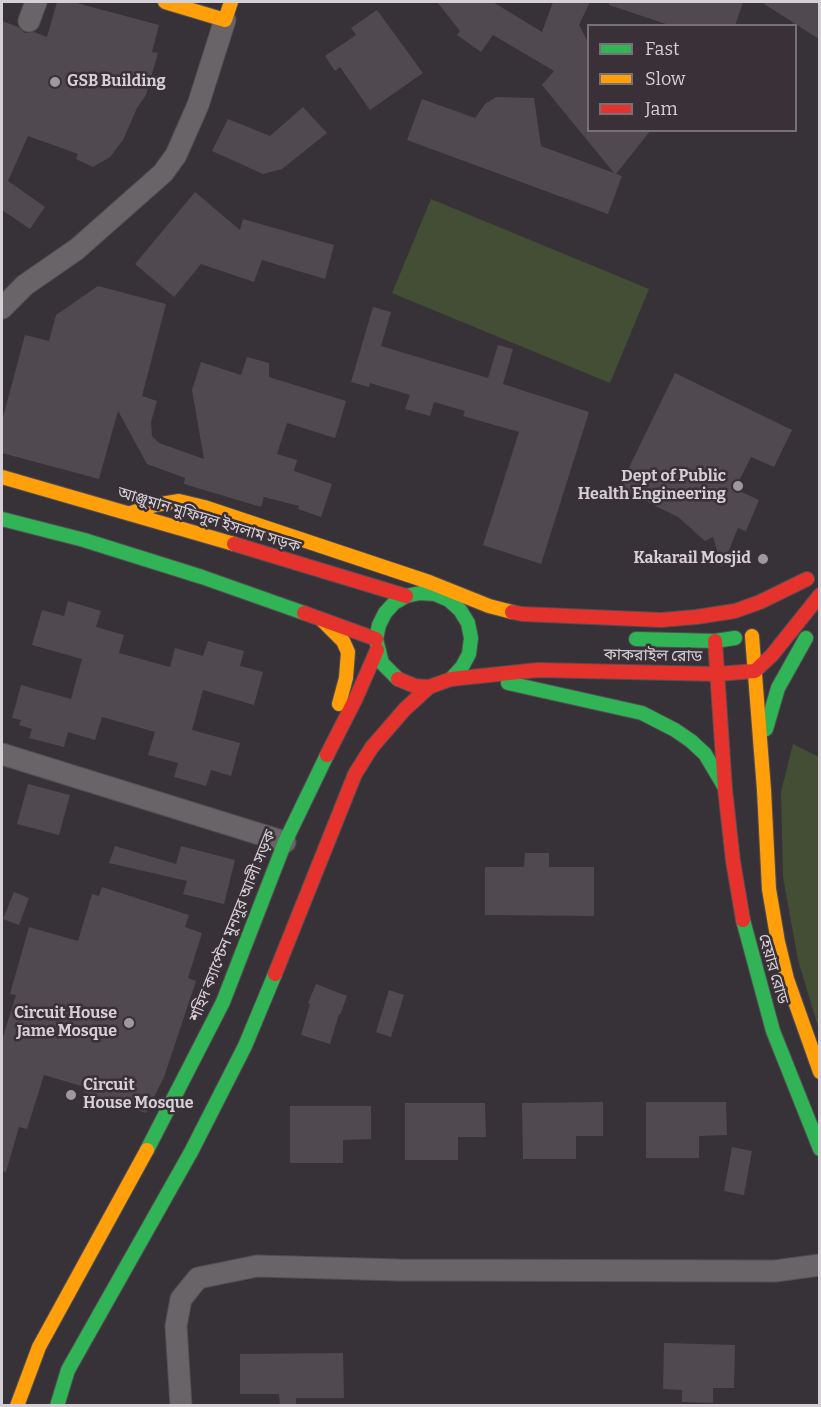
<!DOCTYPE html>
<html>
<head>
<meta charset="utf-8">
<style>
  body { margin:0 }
  #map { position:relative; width:821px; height:1407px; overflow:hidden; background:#373237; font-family:Bitter,serif }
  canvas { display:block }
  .frame { position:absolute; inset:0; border:3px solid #d5d0d5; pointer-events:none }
  .legend { position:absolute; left:587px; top:24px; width:210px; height:108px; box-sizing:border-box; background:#393038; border:2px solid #777077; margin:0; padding:8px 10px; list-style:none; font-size:18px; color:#d5d0d5 }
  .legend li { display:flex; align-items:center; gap:12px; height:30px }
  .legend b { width:30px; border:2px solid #777077 }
</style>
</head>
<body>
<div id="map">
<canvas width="821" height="1407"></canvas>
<div class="frame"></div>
<ul class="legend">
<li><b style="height:8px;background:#30b455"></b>Fast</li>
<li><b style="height:8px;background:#ff9f0a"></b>Slow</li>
<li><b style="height:8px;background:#e5322d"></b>Jam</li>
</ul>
</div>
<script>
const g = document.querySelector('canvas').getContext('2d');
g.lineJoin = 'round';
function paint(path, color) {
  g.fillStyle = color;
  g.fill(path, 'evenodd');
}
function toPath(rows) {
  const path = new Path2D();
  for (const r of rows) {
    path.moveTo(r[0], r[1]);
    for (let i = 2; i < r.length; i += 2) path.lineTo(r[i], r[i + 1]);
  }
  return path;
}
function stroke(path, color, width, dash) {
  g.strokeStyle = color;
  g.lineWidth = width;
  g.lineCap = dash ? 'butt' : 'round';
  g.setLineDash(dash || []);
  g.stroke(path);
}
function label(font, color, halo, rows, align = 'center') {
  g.font = font + ' Bitter,"Noto Sans Bengali",serif';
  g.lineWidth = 5;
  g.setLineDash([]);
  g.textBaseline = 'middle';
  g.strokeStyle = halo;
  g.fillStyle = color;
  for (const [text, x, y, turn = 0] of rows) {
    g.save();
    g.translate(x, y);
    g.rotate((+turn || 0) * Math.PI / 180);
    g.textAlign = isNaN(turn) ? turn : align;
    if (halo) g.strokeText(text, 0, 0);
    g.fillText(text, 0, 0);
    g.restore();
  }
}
paint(toPath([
  [431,199,649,289,610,383,392,293],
  [793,744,819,757,819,1030,798,960,783,877,781,792]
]), '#434e35');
paint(toPath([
  [57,2,73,2,159,25,152,52,158,53,146,95,137,108,123,140,110,157,93,167,76,159,78,154,28,136,8,181,45,207,30,229,2,210,2,21,18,27,25,33,34,32,47,37],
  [437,2,493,2,542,32,553,2,590,2,579,25,588,42,588,130,651,130,616,174,622,176,608,214,407,140,422,99,475,118,485,104,496,97,534,98,541,146,614,173,542,85,554,71,493,35,481,52,457,35,460,31],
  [609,2,743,2,735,26,672,26,609,5],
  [761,2,819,2,819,39],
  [377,10,423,73,370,110,340,67,335,71,325,56,356,35,351,28],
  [303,107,327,133,282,169,263,174,212,151,228,119,270,136],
  [195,192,240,230,243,219,334,245,325,279,262,260,254,282,201,264,174,297,135,264],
  [98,286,166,304,142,396,157,401,151,422,152,436,159,443,204,459,192,390,201,362,241,375,247,357,269,363,269,377,346,401,335,438,287,423,277,454,297,460,294,471,332,484,321,517,298,509,299,506,264,497,261,507,184,484,185,478,147,464,118,411,99,479,2,453,2,421,25,335,49,341,56,315],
  [373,307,391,312,381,346,488,378,498,345,513,349,503,384,589,412,541,564,483,545,519,432,463,416,465,411,434,402,430,416,405,409,410,395,370,383,369,387,351,382],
  [675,373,792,430,774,467,751,457,735,489,759,500,746,531,738,528,722,567,713,537,705,541,678,517,619,488],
  [68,601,101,611,96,627,124,635,119,653,170,667,175,648,203,656,208,641,244,651,240,666,263,672,254,705,203,690,192,730,240,743,231,776,211,770,206,786,174,777,178,763,148,755,155,732,102,717,95,740,68,732,64,747,29,738,32,729,19,725,21,720,12,718,21,685,71,699,82,659,32,645,42,610,64,616],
  [28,784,70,795,59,835,17,824],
  [115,846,176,864,181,846,235,860,224,904,183,894,187,881,109,863],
  [525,853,549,853,549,867,594,867,594,916,485,915,485,867,524,867],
  [102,887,189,915,185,927,202,933,188,978,196,981,164,1077,146,1113,83,1092,85,1087,44,1075,27,1129,19,1127,6,1172,2,1171,2,1040,16,995,10,994,29,927,78,941,92,894,99,896],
  [14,892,29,898,19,925,3,919],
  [316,984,347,996,340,1015,339,1014,330,1044,301,1035,310,1004,308,1003],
  [389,990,404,995,391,1037,376,1032],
  [603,1102,603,1136,576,1136,576,1159,523,1159,522,1103],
  [646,1102,726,1102,727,1135,699,1136,699,1158,646,1158],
  [405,1103,485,1103,486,1137,458,1137,458,1160,405,1160],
  [290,1106,371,1106,371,1139,343,1140,343,1163,290,1163],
  [732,1147,752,1151,744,1195,724,1191],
  [664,1343,735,1345,734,1388,713,1388,713,1403,682,1402,682,1390,663,1389],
  [343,1353,344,1398,296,1398,296,1406,280,1406,279,1394,240,1394,240,1354]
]), '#514950');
const street = toPath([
  [29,21,36,2],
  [2,308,25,285,77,249,163,173,176,155,198,105,225,20],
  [2,754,285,842],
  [181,1406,176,1326,181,1299,198,1278,257,1266,399,1270,775,1271,820,1265]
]);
const fast = toPath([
  [2,519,84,540,202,577,304,613],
  [636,639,715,641,735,638],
  [398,679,382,663,376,639,379,625,385,613,394,603,406,596,420,593,435,594,449,600,460,610,468,623,471,638,469,654,462,667,451,679],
  [508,683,642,713,675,730,691,741,705,754,724,786],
  [766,729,778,688,806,638],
  [743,920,773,1031,820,1149],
  [147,1150,223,1002,285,842,327,755],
  [57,1406,68,1370,191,1152,245,1046,275,974]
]);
const slow = toPath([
  [165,2,225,20,231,2],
  [2,477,234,544],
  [131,513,155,505,179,501,204,507,429,582,489,606,512,612],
  [322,620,343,641,348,652,346,678,339,704],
  [752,636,764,790,769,889,778,942,787,979,820,1072],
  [17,1406,39,1347,147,1150]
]);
const jam = toPath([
  [234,544,406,596],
  [512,612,522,614,661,620,696,617,735,611,760,602,807,579],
  [304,613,376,639],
  [715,641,725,789,733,861,743,920],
  [398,679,415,686,429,687,451,679,538,670,717,674,755,671,772,655,820,595],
  [327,755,356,698,377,650],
  [275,974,355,774,372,747,405,709,429,687]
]);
stroke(street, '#524e52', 23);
stroke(fast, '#524e52', 16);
stroke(slow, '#524e52', 16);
stroke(jam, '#524e52', 16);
stroke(street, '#686467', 21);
stroke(fast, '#30b455', 14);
stroke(slow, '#ff9f0a', 14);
stroke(jam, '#e5322d', 14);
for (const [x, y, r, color] of [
  [55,82,6,"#9e999e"],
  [738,486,6,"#9e999e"],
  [763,559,6,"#9e999e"],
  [129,1023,6,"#9e999e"],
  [71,1095,6,"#9e999e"]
]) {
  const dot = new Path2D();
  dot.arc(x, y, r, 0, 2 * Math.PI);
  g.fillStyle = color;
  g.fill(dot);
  stroke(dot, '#393038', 2);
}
label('bold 16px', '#d5d0d5', '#393038', [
  ["GSB Building",67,82,"left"],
  ["Dept of Public",726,477],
  ["Health Engineering",726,495],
  ["Kakarail Mosjid",751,559],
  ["Circuit House",117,1014],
  ["Jame Mosque",117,1032],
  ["Circuit",83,1086,"left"],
  ["House Mosque",83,1104,"left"]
], 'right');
label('16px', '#d5d0d5', '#393038', [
  ["আঞ্জুমান মুফিদুল ইসলাম সড়ক",209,520,17],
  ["কাকরাইল রোড",653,656,1],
  ["শহিদ ক্যাপ্টেন মুনসুর আলী সড়ক",233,926,-68],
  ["হেয়ার রোড",773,969,74]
]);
</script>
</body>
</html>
